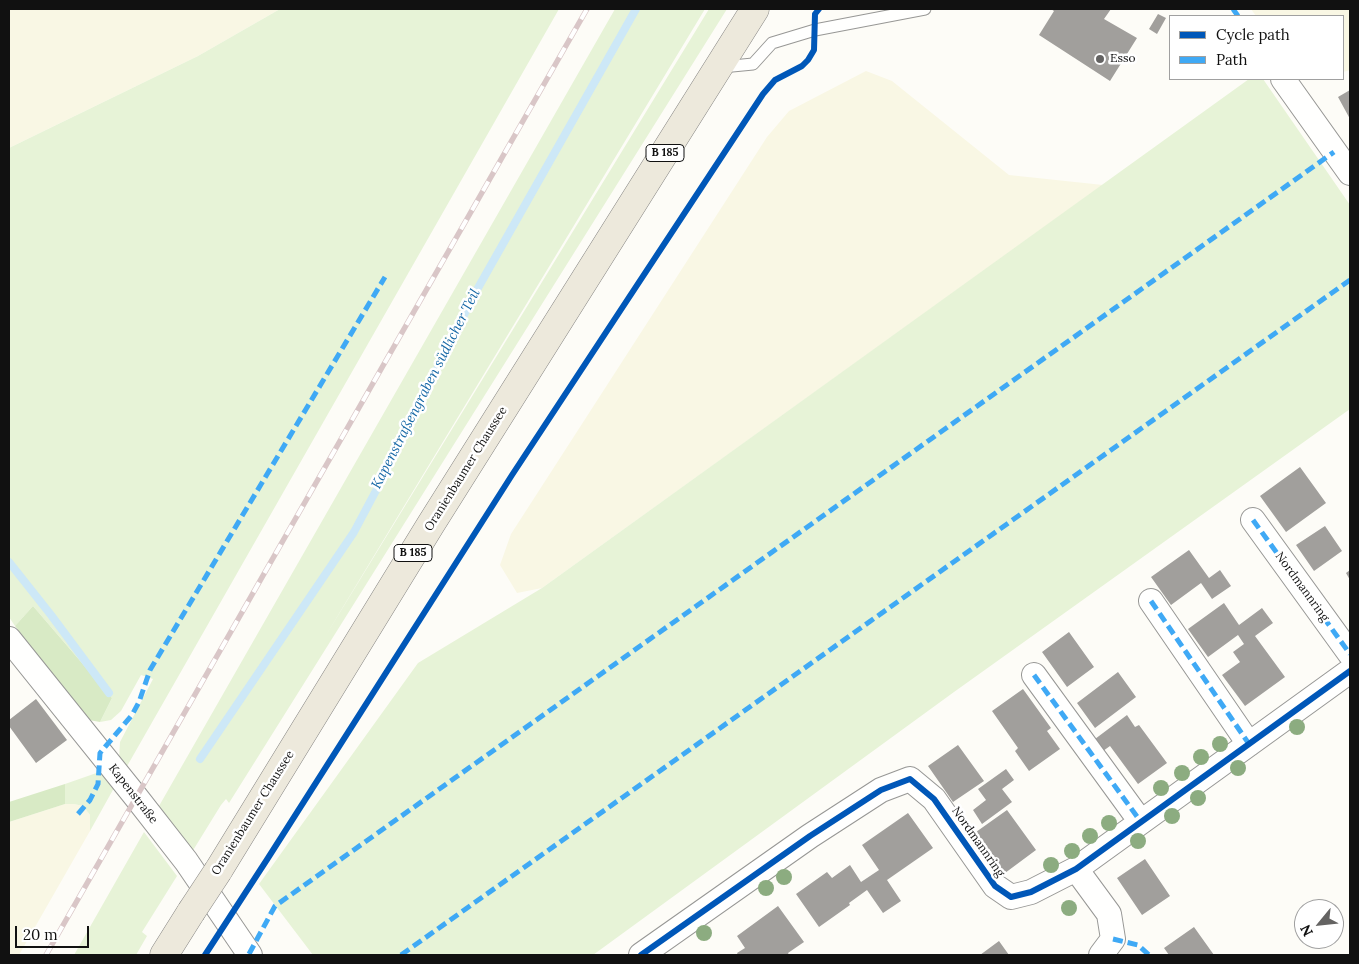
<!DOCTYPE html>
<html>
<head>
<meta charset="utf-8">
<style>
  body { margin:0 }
  #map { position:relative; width:1359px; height:964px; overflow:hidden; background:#fdfcf7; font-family:Lora,serif }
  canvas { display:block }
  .frame { position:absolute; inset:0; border:10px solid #111; pointer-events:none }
  .legend { position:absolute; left:1169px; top:15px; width:175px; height:65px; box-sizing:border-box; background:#fff; border:1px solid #a0a0a0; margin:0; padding:6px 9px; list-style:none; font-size:15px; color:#111 }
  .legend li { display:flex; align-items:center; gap:10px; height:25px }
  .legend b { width:25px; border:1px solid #a0a0a0 }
  .north { position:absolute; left:1294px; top:899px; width:50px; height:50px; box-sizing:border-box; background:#fff; border:1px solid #a0a0a0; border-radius:50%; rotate:242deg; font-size:14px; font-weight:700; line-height:20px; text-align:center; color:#111 }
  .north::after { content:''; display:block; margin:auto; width:18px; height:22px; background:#646362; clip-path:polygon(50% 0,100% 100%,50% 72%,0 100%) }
  .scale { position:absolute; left:15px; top:926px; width:74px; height:22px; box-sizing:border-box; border:2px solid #111; border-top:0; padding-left:6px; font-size:15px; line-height:18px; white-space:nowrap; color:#111; -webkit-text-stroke:4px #fff; paint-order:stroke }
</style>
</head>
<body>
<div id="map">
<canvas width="1359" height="964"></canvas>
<div class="frame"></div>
<ul class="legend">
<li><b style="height:6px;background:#0057b8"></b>Cycle path</li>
<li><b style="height:6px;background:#3fa9f5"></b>Path</li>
</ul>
<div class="north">N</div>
<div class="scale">20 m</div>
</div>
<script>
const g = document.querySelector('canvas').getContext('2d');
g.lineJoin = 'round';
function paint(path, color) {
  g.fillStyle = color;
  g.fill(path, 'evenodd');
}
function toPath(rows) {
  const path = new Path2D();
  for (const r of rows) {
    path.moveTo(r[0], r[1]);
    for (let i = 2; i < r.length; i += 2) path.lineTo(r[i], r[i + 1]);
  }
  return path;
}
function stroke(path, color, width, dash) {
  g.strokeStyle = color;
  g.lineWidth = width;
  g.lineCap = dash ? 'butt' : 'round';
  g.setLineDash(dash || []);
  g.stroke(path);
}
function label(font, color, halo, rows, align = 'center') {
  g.font = font + ' Lora,serif';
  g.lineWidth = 5;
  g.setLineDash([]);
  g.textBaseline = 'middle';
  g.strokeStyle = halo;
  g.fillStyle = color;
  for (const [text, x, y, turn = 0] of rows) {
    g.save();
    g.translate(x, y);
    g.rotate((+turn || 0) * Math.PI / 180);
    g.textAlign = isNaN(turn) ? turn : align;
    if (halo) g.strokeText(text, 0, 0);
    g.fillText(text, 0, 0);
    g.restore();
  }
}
paint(toPath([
  [9,9,280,9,198,56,9,148],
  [1251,9,1350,9,1350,70,1343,72,1343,16,1256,16],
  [866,71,892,81,1009,175,1103,185,542,588,517,593,500,565,511,534,767,137,789,111],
  [65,804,74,804,83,806,90,815,90,831,19,955,9,955,9,822]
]), '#f9f7e4');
paint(toPath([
  [280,9,559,9,126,768,119,759,120,742,153,679,141,675,121,711,111,720,100,722,112,698,33,606,15,626,9,617,9,148,198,56],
  [615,9,705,9,323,640,709,9,727,9,229,803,226,799,221,805,192,852,159,806],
  [1249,79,1263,79,1350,205,1350,409,954,692,593,955,313,955,259,884,418,663,542,588],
  [105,770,114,788,90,831,90,815,83,806,74,804,65,804,65,784],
  [144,832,177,876,142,932,147,936,136,955,74,955]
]), '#e7f3d7');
paint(toPath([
  [33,606,112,698,100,722,89,720,15,626],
  [65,784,65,804,9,822,9,802]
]), '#d8eac5');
stroke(toPath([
  [9,562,51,615,109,693],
  [200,759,354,532,380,483,474,295,636,9]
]), '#cde8f7', 8);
paint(toPath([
  [1051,9,1111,9,1104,19,1137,38,1110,81,1039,35,1054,11],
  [1158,14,1166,18,1157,34,1149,29],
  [1350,90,1350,119,1338,97],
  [1300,467,1326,503,1286,532,1260,496],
  [1325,526,1342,551,1314,571,1296,545],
  [1189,550,1209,578,1220,570,1231,586,1212,599,1201,583,1171,605,1151,577],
  [1350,570,1350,580,1346,573],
  [1224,603,1239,625,1262,608,1273,623,1255,636,1285,677,1245,706,1222,675,1240,662,1233,652,1244,644,1238,635,1208,657,1188,629],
  [1069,632,1094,667,1067,687,1042,652],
  [1118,672,1136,697,1095,728,1077,703],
  [1023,689,1051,728,1047,731,1060,749,1029,771,1015,751,1018,748,992,711],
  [36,699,67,740,36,763,9,726,9,720],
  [1127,715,1135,727,1139,725,1167,763,1138,784,1110,746,1103,751,1095,739],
  [958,745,984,781,953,802,928,766],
  [1006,769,1014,780,1002,789,1012,802,982,824,973,810,986,800,978,789],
  [1007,810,1036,850,1005,873,976,832],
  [908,813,933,848,887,880,901,901,883,913,867,890,849,903,850,905,819,927,796,894,827,872,832,878,850,865,861,882,879,870,862,845],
  [1145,859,1170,896,1142,915,1117,878],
  [778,906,804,942,788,953,789,955,738,955,737,953,745,948,737,936],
  [1194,927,1214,955,1169,955,1164,948],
  [999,941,1009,955,980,955]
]), '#a19f9c');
const lane = toPath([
  [722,67,753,64,772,43,815,30,925,9]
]);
const street = toPath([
  [1283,79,1350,173],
  [1253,520,1350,654],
  [1151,601,1249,744],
  [9,639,136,797,186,861,250,955],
  [1034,675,1141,822],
  [1076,869,1109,914,1113,939,1101,955],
  [641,955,810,836,881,790,910,779,934,799,995,886,1011,897,1031,892,1076,869,1350,671]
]);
const primary = toPath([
  [218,871,431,524,755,9],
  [164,955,191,912]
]);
stroke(lane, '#979795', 13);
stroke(street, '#979795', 26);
stroke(primary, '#858482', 29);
stroke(lane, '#fffffe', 11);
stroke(street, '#fffffe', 24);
stroke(primary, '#ede9dc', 28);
const rail = toPath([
  [46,955,587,9]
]);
stroke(rail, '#d9c6c7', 5.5);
stroke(rail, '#fff', 4, [11]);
const primaryBridge = toPath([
  [191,912,218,871]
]);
stroke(primaryBridge, '#858482', 29, []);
stroke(primaryBridge, '#ede9dc', 28);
stroke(toPath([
  [1233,9,1238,16],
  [1253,520,1350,654],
  [1151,601,1249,744],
  [1034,675,1141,822],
  [78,814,90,800,98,784,100,753,132,715,139,702,150,670,385,277],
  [1113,939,1138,945,1149,955],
  [249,954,275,906,1334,152],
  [401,955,1350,280]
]), '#3fa9f5', 5, [10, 5]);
stroke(toPath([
  [205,955,268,858,512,475,763,94,775,80,802,66,808,60,814,50,815,14,819,9],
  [641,955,810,836,881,790,910,779,934,799,995,886,1011,897,1031,892,1076,869,1350,671]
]), '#0057b8', 6);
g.fillStyle = '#8cac80';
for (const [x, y] of [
  [1297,727],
  [1220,744],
  [1201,757],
  [1238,768],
  [1182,773],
  [1161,788],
  [1198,798],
  [1172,816],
  [1109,823],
  [1090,836],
  [1138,841],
  [1072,851],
  [1051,865],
  [784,877],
  [766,888],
  [1069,908],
  [704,933]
]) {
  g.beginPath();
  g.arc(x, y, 8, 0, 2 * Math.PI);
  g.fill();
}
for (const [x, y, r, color] of [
  [1100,59,5,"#646362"]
]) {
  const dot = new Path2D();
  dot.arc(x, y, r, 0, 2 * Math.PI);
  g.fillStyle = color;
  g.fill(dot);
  stroke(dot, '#fff', 2);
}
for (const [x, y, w] of [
  [665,153,38],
  [413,553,38]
]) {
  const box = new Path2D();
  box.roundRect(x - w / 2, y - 8.5, w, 17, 4);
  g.fillStyle = '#fff';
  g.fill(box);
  stroke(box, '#111', 1);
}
label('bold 11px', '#111', null, [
  ["B 185",665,153],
  ["B 185",413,553]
]);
label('12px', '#111', '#fff', [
  ["Esso",1110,59]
], 'left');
label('12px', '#111', '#fff', [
  ["Oranienbaumer Chaussee",466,469,-58],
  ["Nordmannring",1302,587,54],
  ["Kapenstraße",133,794,52],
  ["Oranienbaumer Chaussee",253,813,-58],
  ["Nordmannring",978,842,55]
]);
label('italic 14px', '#1768a6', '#fff', [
  ["Kapenstraßengraben südlicher Teil",426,389,-63]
]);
</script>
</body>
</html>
